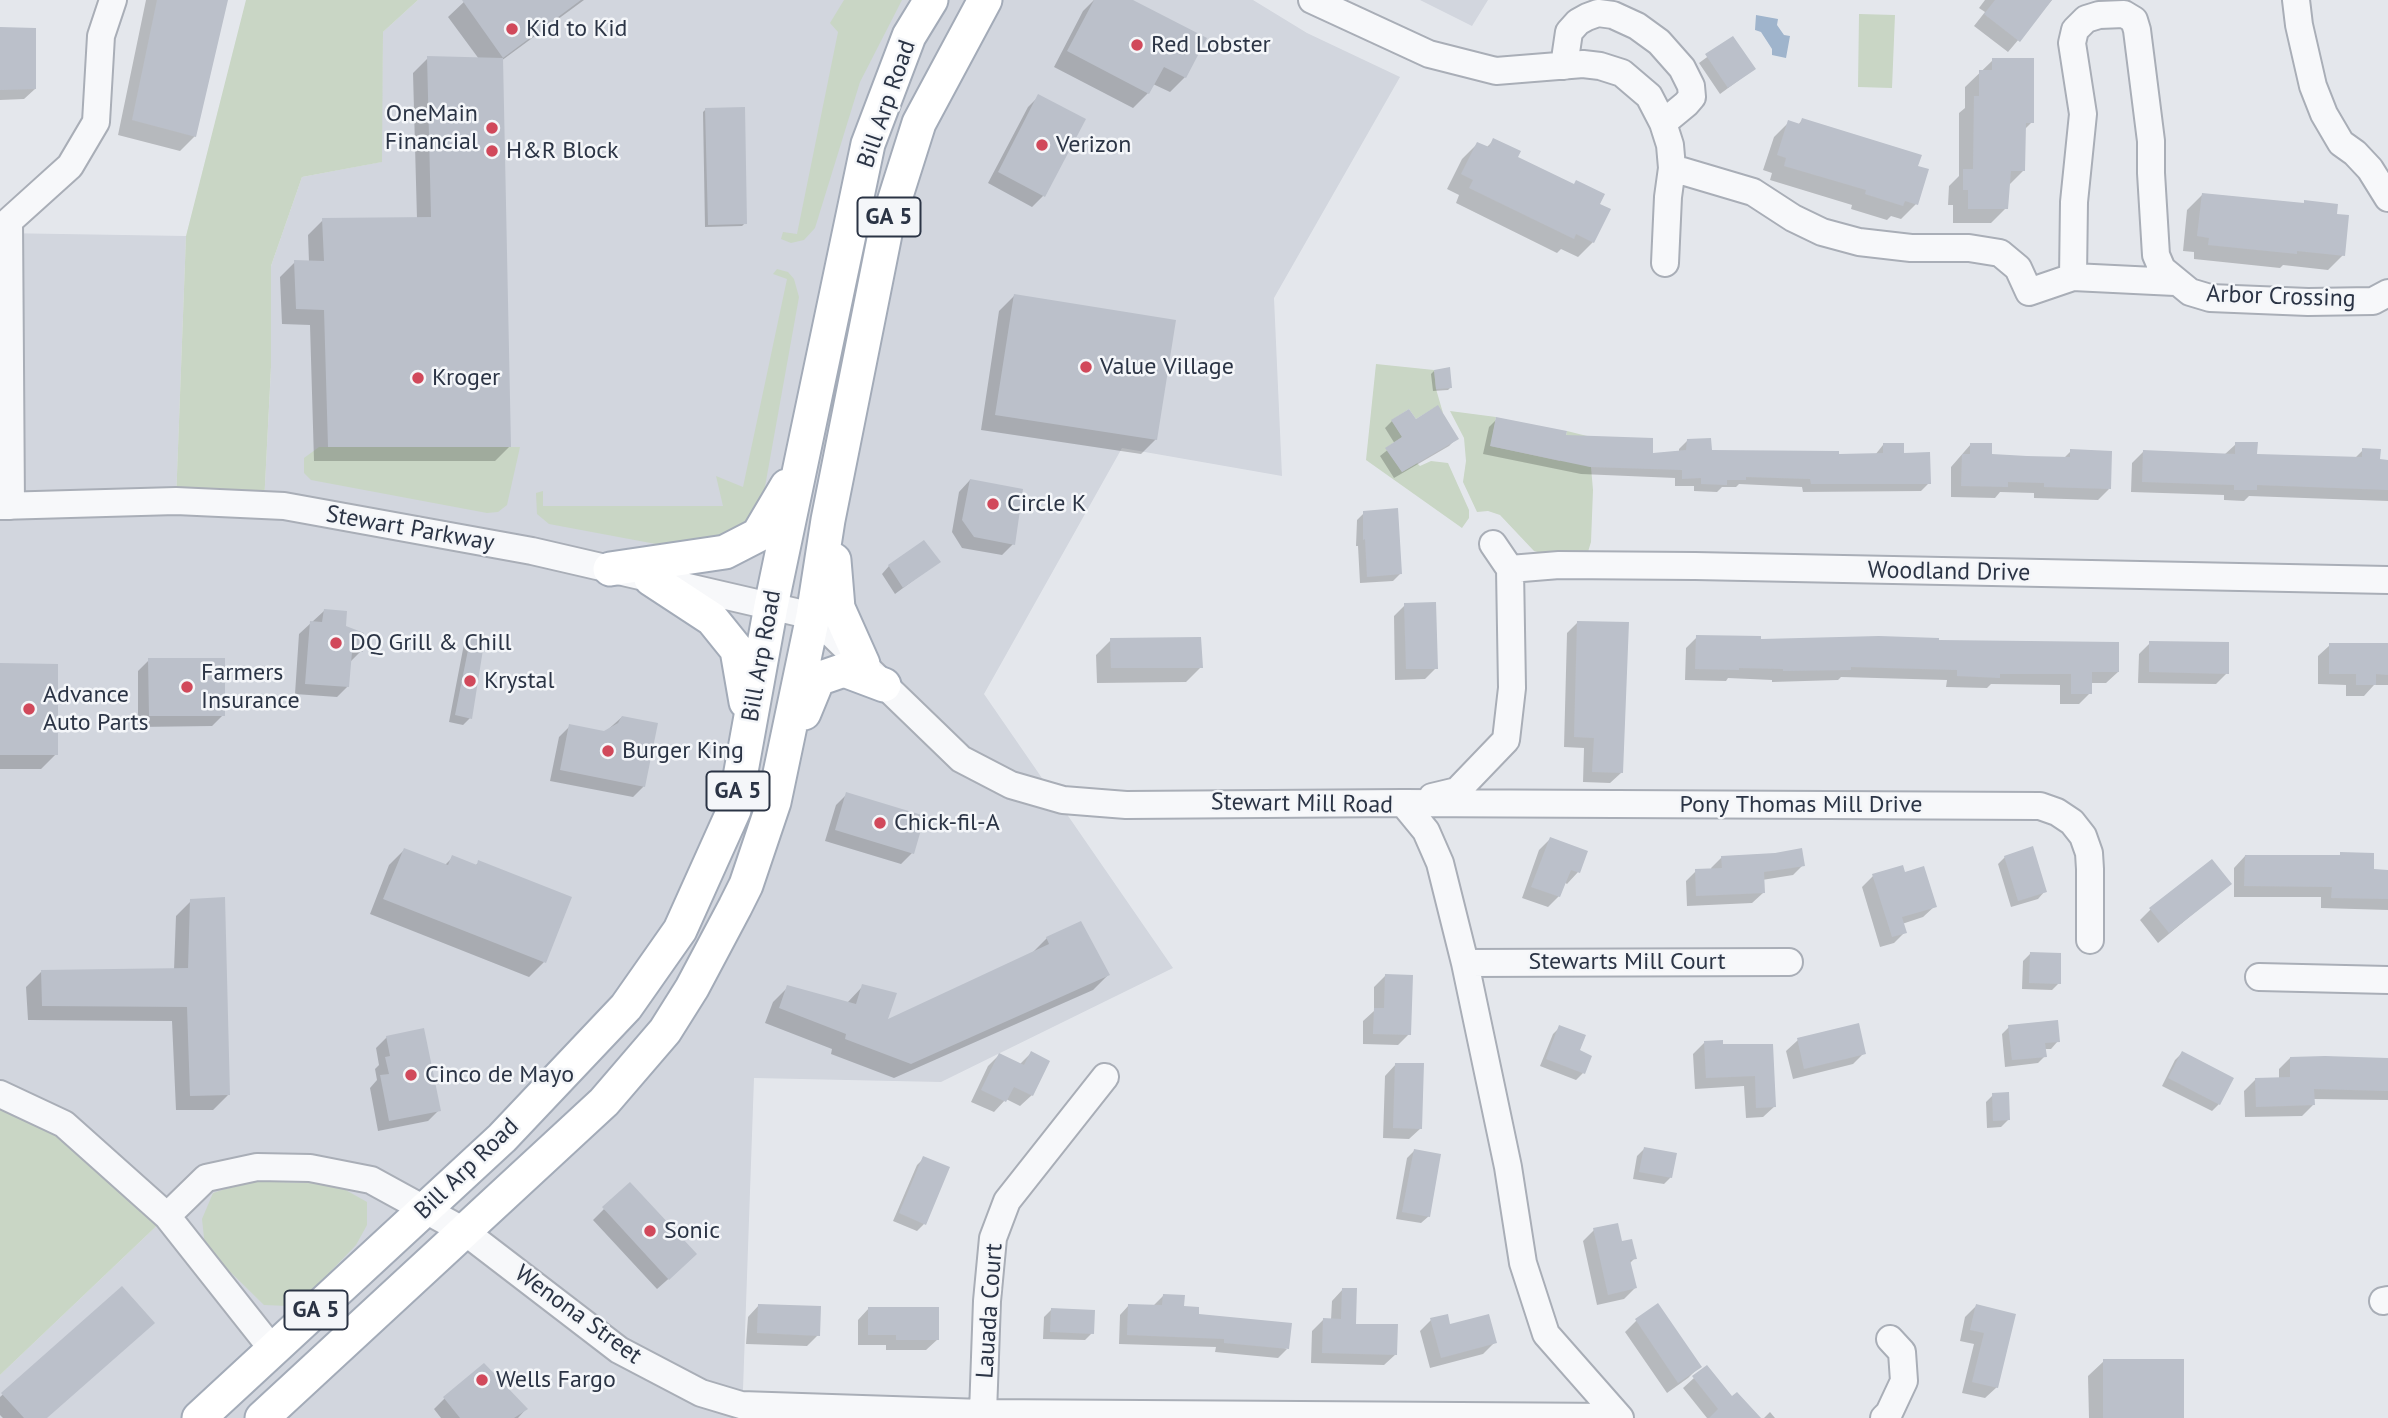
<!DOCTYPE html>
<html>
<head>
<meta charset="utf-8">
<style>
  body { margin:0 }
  canvas { display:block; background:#e4e7ec }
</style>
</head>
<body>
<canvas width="2388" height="1418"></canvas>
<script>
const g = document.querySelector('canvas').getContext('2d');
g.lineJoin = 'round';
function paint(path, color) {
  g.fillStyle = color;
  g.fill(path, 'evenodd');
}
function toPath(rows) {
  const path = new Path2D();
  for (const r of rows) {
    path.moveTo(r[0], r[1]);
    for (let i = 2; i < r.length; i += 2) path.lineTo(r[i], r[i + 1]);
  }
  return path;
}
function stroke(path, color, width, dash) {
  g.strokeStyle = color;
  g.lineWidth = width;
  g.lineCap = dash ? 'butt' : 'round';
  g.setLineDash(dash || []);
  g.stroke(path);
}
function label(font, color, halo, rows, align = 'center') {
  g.font = font + ' "PT Sans",sans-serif';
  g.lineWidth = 5;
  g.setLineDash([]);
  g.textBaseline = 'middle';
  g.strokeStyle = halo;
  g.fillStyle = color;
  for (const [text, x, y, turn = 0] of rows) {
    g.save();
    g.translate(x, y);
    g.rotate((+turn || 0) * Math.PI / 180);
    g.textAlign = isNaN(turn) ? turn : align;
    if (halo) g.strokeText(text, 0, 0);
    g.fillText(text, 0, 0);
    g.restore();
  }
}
paint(toPath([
  [418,0,1253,0,1307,33,1400,77,1274,298,1282,476,1122,448,984,694,1173,968,941,1082,754,1078,742,1418,0,1418,0,1375,167,1216,0,1097,0,233,186,236,176,501,264,504,271,368,271,266,302,177,381,162,383,32],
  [1420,0,1488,0,1472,26]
]), '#d2d6de');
paint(toPath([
  [246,0,418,0,383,32,382,162,302,177,271,266,271,367,264,504,176,501,186,236],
  [844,0,902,0,860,82,815,228,804,240,791,243,781,239,783,232,797,234,838,32,830,23],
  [1859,14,1895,15,1892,88,1858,87],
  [777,269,788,272,794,279,799,297,761,509,744,530,688,550,549,524,537,514,536,493,543,491,543,506,723,506,716,476,743,487,787,279,773,274],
  [1376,364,1434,370,1436,389,1443,413,1434,408,1416,419,1409,409,1392,420,1402,437,1386,448,1402,472,1417,463,1420,466,1431,461,1448,463,1469,510,1469,518,1462,528,1366,460],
  [1450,411,1496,417,1491,446,1560,461,1567,431,1587,436,1587,466,1591,467,1593,490,1591,542,1587,555,1545,554,1534,551,1500,515,1488,511,1477,512,1463,482,1466,461,1464,438],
  [319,447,520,447,507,505,498,512,487,513,311,480,304,473,304,458],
  [0,1097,37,1111,167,1216,0,1375],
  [249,1181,335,1184,367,1202,367,1225,356,1245,308,1295,288,1306,264,1305,205,1247,202,1219,213,1193]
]), '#c9d6c5');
paint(toPath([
  [1756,15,1778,19,1777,25,1784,35,1790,36,1786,58,1772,55,1772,49,1761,32,1755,30]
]), '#9fb4cc');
paint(toPath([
  [146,0,227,0,195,136,180,151,118,135],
  [466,0,584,0,501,61,510,446,495,461,314,461,310,325,282,324,280,277,295,262,309,262,308,235,323,220,417,219,413,73,428,58,479,59,448,17],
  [1094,0,1129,0,1185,77,1170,92,1153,84,1148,93,1133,108,1054,67,1083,11],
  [1985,0,2052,0,2008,52,1974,26,1985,12,1979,8],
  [0,29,35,89,24,99,0,100],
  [1733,38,1754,69,1720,94,1699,63],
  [1993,60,2032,122,2024,130,2024,170,2008,186,2006,208,1991,223,1953,223,1953,205,1948,205,1949,186,1959,176,1959,113,1965,108,1965,87],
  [1039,96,1043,196,1032,207,988,183,1028,107],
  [706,109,745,223,742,226,705,227,703,112],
  [1802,120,1916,167,1916,204,1901,219,1891,216,1887,220,1851,209,1852,205,1770,180,1772,173,1763,170,1774,137,1789,122,1798,125],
  [1494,140,1516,158,1598,205,1593,242,1578,257,1561,249,1557,253,1456,203,1459,195,1447,189,1462,159,1477,144,1486,148],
  [2202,195,2302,204,2305,202,2335,216,2343,255,2328,270,2283,265,2280,268,2194,259,2194,252,2183,251,2187,210],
  [1014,296,1156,439,1141,454,981,430,999,311],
  [1434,371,1451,387,1448,390,1433,391,1431,374],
  [1497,419,1564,437,1651,455,1679,452,1679,449,1687,441,1711,452,1875,455,1883,445,1902,454,1929,483,1921,491,1803,492,1802,487,1739,484,1736,487,1722,487,1717,492,1694,491,1694,486,1675,486,1675,478,1581,474,1483,454,1489,427],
  [1392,421,1415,421,1456,439,1449,446,1394,478,1380,456,1395,444,1385,428],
  [1971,444,1990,456,2063,459,2071,451,2109,489,2098,500,2034,498,2034,493,2000,492,1995,498,1951,497,1951,467],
  [2236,444,2256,456,2354,459,2363,450,2379,461,2388,461,2388,501,2249,496,2244,501,2224,500,2224,495,2131,492,2132,463,2143,452,2224,455],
  [970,480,1013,544,1002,555,962,548,952,532,959,492],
  [1364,513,1401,573,1393,581,1360,583,1358,546,1356,546,1357,520],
  [938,562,895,594,882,574,889,566],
  [1405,605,1436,668,1425,679,1395,680,1394,616],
  [324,611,344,627,361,651,349,663,348,686,337,697,295,694,299,634],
  [1577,623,1621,773,1610,783,1583,782,1584,748,1564,747,1567,633],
  [471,637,470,718,463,725,449,722,464,644],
  [1697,637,1759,640,1937,642,2118,672,2106,683,2090,683,2090,693,2079,704,2060,704,2060,685,1991,684,1987,688,1946,687,1947,680,1841,677,1838,680,1772,682,1772,680,1728,678,1726,681,1685,680,1686,648],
  [1111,640,1201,667,1186,682,1097,683,1096,655],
  [2150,643,2227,673,2216,684,2138,683,2139,654],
  [2330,645,2388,645,2388,685,2374,685,2364,696,2346,696,2346,685,2318,684,2318,656],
  [149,660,223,715,212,726,138,727,138,671],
  [0,665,56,754,41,769,0,769],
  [622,717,644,786,633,797,550,781,559,737,570,726,604,733],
  [847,794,912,853,901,864,825,841,836,805],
  [1550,839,1586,852,1578,872,1567,884,1564,882,1559,896,1548,907,1522,898,1539,850],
  [404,850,445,865,453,857,475,866,479,862,544,962,529,977,370,914,389,865],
  [2245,856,2388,872,2388,910,2321,908,2321,897,2234,897,2234,868],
  [1722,857,1803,865,1793,875,1762,880,1763,893,1752,903,1687,906,1686,881,1696,871,1712,871,1711,868],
  [2005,857,2045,891,2038,899,2011,907,1998,864],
  [1904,874,1935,906,1923,917,1902,924,1905,932,1894,943,1880,947,1862,887,1873,876],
  [2229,884,2158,943,2140,920,2151,909],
  [191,901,228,1095,213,1110,176,1110,172,1021,28,1020,26,987,41,972,174,970,176,916],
  [1047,938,1108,975,1093,990,894,1078,831,1054,832,1049,765,1023,773,1002,788,987,847,1003,863,986,885,1022,1032,953],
  [2030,954,2059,983,2052,990,2022,989,2023,961],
  [1385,976,1409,1034,1398,1045,1363,1044,1363,1021,1374,1011,1374,987],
  [1560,1027,1577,1051,1583,1073,1576,1080,1540,1066,1553,1034],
  [2009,1027,2058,1041,2051,1049,2044,1049,2045,1056,2038,1063,2005,1067,2002,1034],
  [387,1037,439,1110,428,1121,378,1131,370,1088,377,1080,375,1069,379,1065,376,1048],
  [1798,1040,1864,1053,1853,1064,1793,1079,1786,1051],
  [1704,1043,1722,1046,1747,1044,1775,1106,1763,1117,1746,1118,1744,1086,1695,1089,1693,1054],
  [1031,1053,1032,1095,1020,1106,1006,1099,994,1112,971,1102,988,1066,999,1055,1019,1065],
  [2182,1053,2219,1104,2212,1111,2162,1086,2175,1060],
  [2290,1058,2388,1060,2388,1100,2313,1099,2313,1105,2302,1116,2245,1117,2244,1091,2255,1080,2279,1079,2279,1069],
  [1396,1064,1421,1128,1409,1139,1383,1138,1385,1076],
  [1993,1095,2008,1120,2001,1127,1987,1128,1986,1102],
  [1644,1149,1671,1177,1664,1184,1633,1179,1637,1156],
  [1414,1151,1429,1216,1421,1223,1396,1219,1407,1158],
  [924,1158,924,1224,917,1231,893,1221,917,1165],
  [604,1209,684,1265,657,1289,593,1220],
  [1594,1230,1620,1243,1635,1258,1629,1264,1635,1288,1624,1299,1597,1305,1583,1241],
  [121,1289,46,1418,3,1418,0,1415,0,1397],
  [1343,1289,1354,1326,1396,1354,1384,1365,1311,1363,1312,1331,1323,1320,1331,1320,1332,1301],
  [1163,1296,1197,1316,1287,1349,1278,1358,1215,1352,1216,1347,1119,1344,1120,1315,1129,1305,1153,1306],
  [759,1305,818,1335,807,1346,746,1344,748,1317],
  [1658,1306,1699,1367,1688,1378,1667,1393,1625,1332,1636,1321],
  [1976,1306,2014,1316,1997,1387,1985,1398,1962,1393,1974,1344,1960,1341,1965,1317],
  [869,1308,938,1339,926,1350,886,1350,886,1345,858,1345,858,1320],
  [1051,1310,1092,1333,1085,1340,1043,1339,1044,1317],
  [1431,1320,1449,1327,1495,1342,1483,1354,1430,1368,1420,1331],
  [2104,1361,2182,1418,2089,1418,2088,1376],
  [1694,1378,1731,1399,1759,1418,1707,1418,1683,1388],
  [445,1398,526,1409,518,1418,441,1418,434,1409],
  [1770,1412,1775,1418,1764,1418]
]), '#0003');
paint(toPath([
  [157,0,228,0,196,137,132,120],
  [462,0,581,0,503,58],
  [1094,0,1133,0,1207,38,1186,78,1164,67,1149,94,1067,51],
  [1995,0,2052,0,2020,42,1984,14],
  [0,27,36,28,36,89,0,90],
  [1733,36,1756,69,1728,88,1705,54],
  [427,56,503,58,511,447,328,447,324,310,296,309,294,260,324,261,322,218,431,217],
  [1992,58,2034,58,2034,123,2026,123,2025,171,2011,171,2008,209,1968,209,1968,190,1963,190,1963,169,1973,169,1974,96,1979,96,1979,70,1992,70],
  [1038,94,1086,119,1045,197,998,172],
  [745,107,747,224,708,225,705,108],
  [1802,118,1922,155,1918,166,1929,169,1918,205,1905,201,1903,206,1865,194,1866,190,1784,166,1786,158,1777,155,1788,120,1800,124],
  [1493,138,1521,151,1518,157,1574,184,1576,180,1605,194,1600,204,1611,209,1594,243,1576,234,1574,239,1469,188,1473,180,1461,174,1477,142,1489,147],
  [2202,193,2304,203,2304,200,2338,204,2337,214,2349,215,2345,256,2297,251,2297,254,2208,245,2209,238,2197,236],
  [1014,294,1176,320,1157,440,995,415],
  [1450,367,1452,388,1436,389,1434,370],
  [1438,405,1459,439,1402,472,1385,448,1402,437,1391,420,1409,409,1416,419],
  [1496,417,1567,431,1566,435,1653,438,1653,453,1686,450,1687,439,1711,438,1712,450,1839,451,1839,454,1883,453,1883,443,1904,443,1904,453,1930,452,1931,484,1811,484,1810,479,1746,477,1746,480,1727,480,1727,485,1701,484,1701,478,1682,479,1682,470,1590,467,1490,446],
  [2235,442,2258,442,2257,454,2362,457,2362,448,2381,449,2380,459,2388,460,2388,490,2257,485,2257,490,2234,490,2234,485,2142,482,2143,450,2235,454],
  [1970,443,1992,443,1992,454,2027,456,2070,457,2070,449,2112,451,2111,489,2044,487,2044,483,2008,482,2008,487,1961,486,1962,454,1970,454],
  [970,479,1023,489,1015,545,974,537,962,520],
  [1398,508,1402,574,1367,577,1365,539,1363,540,1363,511],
  [924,540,941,562,903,588,888,565],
  [1436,602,1438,669,1406,669,1404,603],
  [324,609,347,611,346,626,364,633,363,652,352,652,349,687,305,684,310,621,322,622],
  [1577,621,1629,622,1623,773,1592,772,1594,738,1574,737],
  [471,635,485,637,472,719,455,715],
  [1696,635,1761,636,1761,639,1879,636,1939,638,1939,640,2119,642,2119,672,2092,672,2092,694,2071,694,2071,674,2000,674,2000,678,1957,676,1957,670,1851,667,1851,670,1783,671,1783,669,1739,668,1739,670,1695,669],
  [1201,637,1203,668,1111,668,1110,638],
  [2149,641,2229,642,2229,674,2149,672],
  [2329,643,2388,643,2388,675,2376,674,2376,685,2356,685,2356,674,2329,674],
  [148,658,225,658,225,716,149,716],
  [0,663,58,664,58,755,0,755],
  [622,716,658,723,645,787,560,770,569,724,604,731,618,723],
  [846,792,925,816,914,854,835,830],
  [1550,837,1588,851,1580,873,1571,870,1560,897,1531,887],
  [2033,846,2047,892,2018,901,2004,856],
  [404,848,448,865,452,855,477,865,478,860,572,897,546,963,383,899],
  [1802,848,1805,866,1764,872,1765,893,1696,896,1695,869,1722,868,1721,856,1775,853],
  [2340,852,2374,853,2374,869,2388,870,2388,899,2331,898,2332,887,2244,886,2245,855,2340,855],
  [2212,859,2232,884,2169,933,2149,908],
  [1903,865,1905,872,1924,866,1937,907,1902,917,1907,933,1892,937,1872,874],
  [225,897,230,1095,190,1096,187,1007,42,1006,41,970,188,968,190,899],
  [1081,921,1110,975,911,1064,845,1039,846,1034,779,1008,787,985,856,1004,862,984,897,993,888,1019,1049,944,1046,937],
  [2030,952,2061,953,2061,984,2029,983],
  [1385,974,1413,975,1411,1035,1373,1034,1374,1008,1384,1008],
  [2058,1020,2060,1042,2045,1043,2047,1057,2012,1060,2008,1025],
  [1859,1023,1866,1054,1804,1069,1797,1038],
  [1559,1025,1586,1035,1580,1050,1592,1056,1585,1074,1546,1059],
  [424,1028,441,1111,389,1121,380,1075,389,1074,385,1057,390,1056,386,1036],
  [1723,1040,1723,1044,1773,1044,1776,1107,1756,1108,1755,1076,1706,1078,1704,1041],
  [1031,1051,1050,1061,1033,1096,1014,1087,1006,1102,981,1090,999,1053,1024,1065],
  [2182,1051,2234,1078,2220,1105,2168,1078],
  [2325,1056,2388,1058,2388,1091,2314,1089,2315,1105,2256,1107,2255,1078,2290,1077,2290,1057],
  [1395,1063,1424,1063,1422,1129,1393,1128],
  [2009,1092,2010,1120,1993,1121,1992,1093],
  [1644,1147,1677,1153,1672,1178,1639,1172],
  [1414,1149,1441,1154,1430,1217,1402,1212],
  [923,1156,950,1167,926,1225,899,1213],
  [630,1182,697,1254,669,1280,602,1207],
  [1618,1223,1622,1241,1632,1239,1637,1259,1630,1260,1637,1288,1608,1295,1593,1228],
  [122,1286,155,1323,47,1418,24,1418,1,1393],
  [1342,1288,1357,1288,1356,1324,1398,1324,1397,1355,1322,1353,1323,1318,1341,1319],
  [1163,1294,1185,1295,1184,1306,1199,1307,1199,1314,1292,1323,1289,1349,1224,1343,1224,1339,1127,1335,1128,1304,1162,1305],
  [1658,1303,1702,1367,1678,1383,1635,1319],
  [758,1304,821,1306,820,1336,757,1333],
  [1976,1304,2016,1314,1998,1388,1972,1382,1984,1333,1970,1330],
  [868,1307,939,1307,939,1340,896,1340,896,1335,868,1335],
  [1051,1308,1095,1310,1094,1334,1050,1332],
  [1448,1314,1450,1324,1489,1314,1497,1343,1441,1358,1430,1318],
  [2103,1359,2184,1359,2184,1418,2103,1418],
  [484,1363,528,1409,514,1418,460,1418,443,1397],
  [1707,1365,1732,1396,1737,1392,1761,1418,1709,1418,1718,1409,1692,1376]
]), '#bbc0ca');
const minor = toPath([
  [1312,0,1429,54,1496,71,1583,64,1600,66,1622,73,1649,96,1663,123,1670,145,1672,168,1668,197,1665,263],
  [2296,0,2299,25,2313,86,2324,114,2341,143,2355,153,2370,169,2388,198],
  [1564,66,1569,32,1578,22,1587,17,1598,13,1613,15,1637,26,1659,42,1682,68,1691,86,1692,97,1686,104,1663,123],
  [1672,168,1753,192,1793,218,1822,232,1859,242,1911,248,1969,248,2000,253,2018,268,2029,292,2073,277,2074,202,2083,114,2072,43,2075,30,2086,19,2099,15,2124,14,2134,20,2137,30,2151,141,2151,173,2156,255,2162,269,2190,292,2210,298,2308,302,2373,301,2388,293],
  [2073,277,2175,282],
  [0,506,176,501,284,506,532,551,813,616,961,759,1011,785,1063,800,1126,805,1403,803,1426,831,1440,863,1465,963,1508,1167,1523,1263,1546,1334,1620,1418],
  [11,506,9,221,70,166,96,122,101,36,113,0],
  [1510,569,1559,565,1695,566,2388,580],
  [1432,797,1457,791,1506,740,1512,688,1510,569,1493,544],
  [1403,803,2040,806,2057,812,2072,822,2083,836,2089,853,2090,869,2090,940],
  [1465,963,1789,962],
  [2259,977,2388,980],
  [0,1094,64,1124,167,1216,273,1350],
  [167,1216,206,1178,257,1167,310,1168,371,1180,464,1231,619,1350,701,1393,741,1405,983,1413,1618,1417],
  [2383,1301,2388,1300],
  [983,1413,987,1301,993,1238,1007,1201,1105,1077],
  [1884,1418,1889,1413,1904,1381,1902,1352,1890,1339]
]);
const major = toPath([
  [834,560,838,608,863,664],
  [610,569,725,552,758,535,787,486],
  [651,579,712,619,737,650,746,702],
  [804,713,818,679,844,670,884,685],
  [199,1418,502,1138,626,1007,680,930,734,810,771,606,868,144,909,36,931,0],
  [262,1418,604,1102,665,1031,692,988,735,907,746,885,774,802,813,616,828,520,887,224,919,123,985,0]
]);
stroke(minor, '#a9aeb7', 30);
stroke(major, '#a3abb8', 37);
stroke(minor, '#f7f8fa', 26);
stroke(major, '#fff', 33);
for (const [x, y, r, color] of [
  [512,29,7,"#d1495b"],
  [1137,45,7,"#d1495b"],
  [492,128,7,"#d1495b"],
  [1042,145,7,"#d1495b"],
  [492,151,7,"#d1495b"],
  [1086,367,7,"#d1495b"],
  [418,378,7,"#d1495b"],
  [993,504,7,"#d1495b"],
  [336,643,7,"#d1495b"],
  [470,681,7,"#d1495b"],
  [187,687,7,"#d1495b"],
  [29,709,7,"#d1495b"],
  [608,751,7,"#d1495b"],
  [880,823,7,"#d1495b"],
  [411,1075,7,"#d1495b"],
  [650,1231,7,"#d1495b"],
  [482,1380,7,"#d1495b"]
]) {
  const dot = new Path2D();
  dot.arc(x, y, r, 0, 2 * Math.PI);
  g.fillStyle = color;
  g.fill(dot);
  stroke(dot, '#f4f6f9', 2.5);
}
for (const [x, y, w] of [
  [889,217,63],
  [738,791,63],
  [316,1310,63]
]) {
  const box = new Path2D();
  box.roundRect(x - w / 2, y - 19.5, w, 39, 5);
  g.fillStyle = '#f4f6f9';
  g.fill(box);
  stroke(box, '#2b3445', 2);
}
label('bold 23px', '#2b3445', null, [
  ["GA 5",889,217],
  ["GA 5",738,791],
  ["GA 5",316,1310]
]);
label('24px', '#2b3445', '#f4f6f9', [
  ["Kid to Kid",526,29],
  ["Red Lobster",1151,45],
  ["OneMain",478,114,"right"],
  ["Financial",478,142,"right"],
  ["Verizon",1056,145],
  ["H&R Block",506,151],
  ["Value Village",1100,367],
  ["Kroger",432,378],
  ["Circle K",1007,504],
  ["DQ Grill & Chill",350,643],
  ["Farmers",201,673],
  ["Insurance",201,701],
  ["Krystal",484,681],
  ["Advance",43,695],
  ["Auto Parts",43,723],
  ["Burger King",622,751],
  ["Chick-fil-A",894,823],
  ["Cinco de Mayo",425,1075],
  ["Sonic",664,1231],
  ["Wells Fargo",496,1380]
], 'left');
label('24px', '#2b3445', '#f4f6f9', [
  ["Bill Arp Road",887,104,-71],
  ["Arbor Crossing",2281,297,2],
  ["Stewart Parkway",410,529,10],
  ["Woodland Drive",1949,572,1],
  ["Bill Arp Road",762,656,-80],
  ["Stewart Mill Road",1302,804,1],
  ["Pony Thomas Mill Drive",1801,805],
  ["Stewarts Mill Court",1627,962],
  ["Bill Arp Road",467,1169,-44],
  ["Lauada Court",990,1311,-86],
  ["Wenona Street",578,1315,36]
]);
</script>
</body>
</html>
